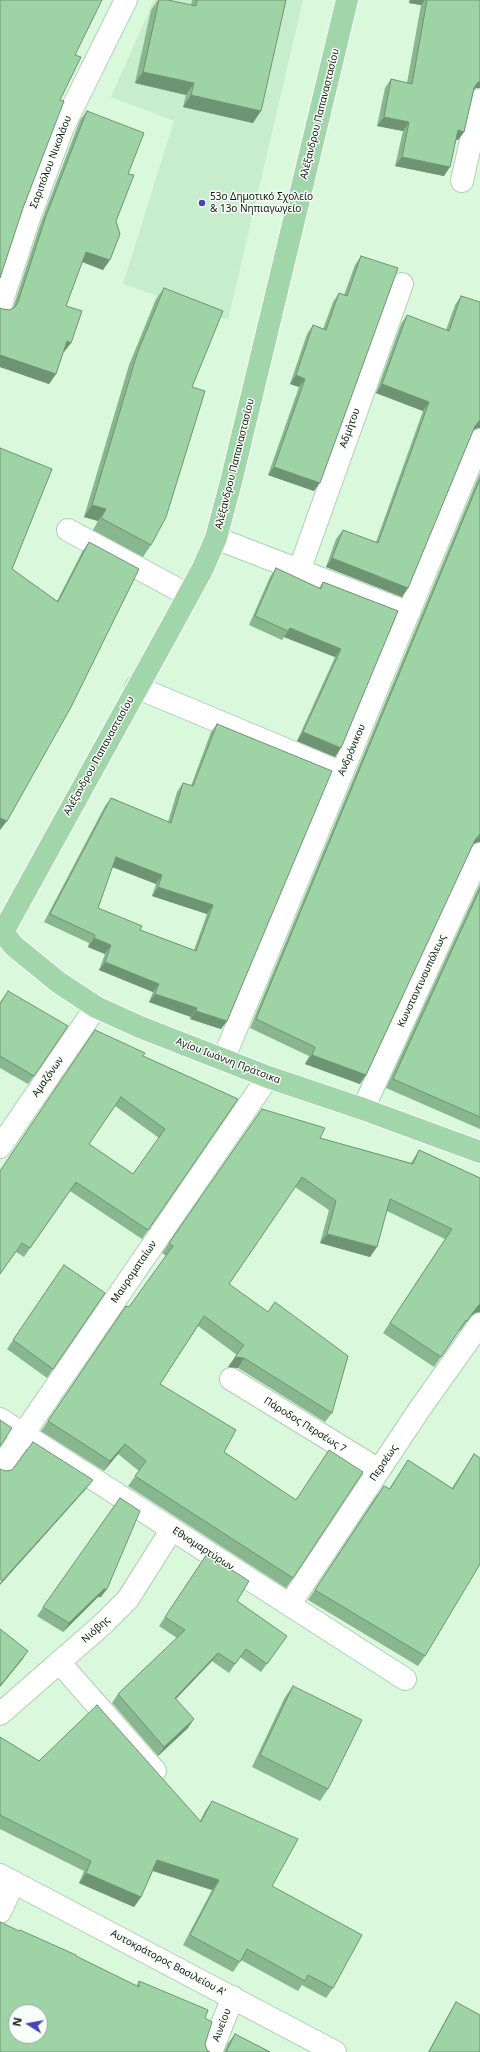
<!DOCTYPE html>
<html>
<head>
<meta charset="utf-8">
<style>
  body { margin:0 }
  #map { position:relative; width:480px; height:2052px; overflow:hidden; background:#d9f8dc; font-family:"Noto Sans",sans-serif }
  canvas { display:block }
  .north { position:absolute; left:8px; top:2004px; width:40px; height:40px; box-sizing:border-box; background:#f8fef8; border:1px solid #9aa29a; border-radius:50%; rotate:281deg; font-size:11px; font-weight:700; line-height:16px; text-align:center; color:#0d170e }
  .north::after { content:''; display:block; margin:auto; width:14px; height:18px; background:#4842b8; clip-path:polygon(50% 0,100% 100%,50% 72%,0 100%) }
</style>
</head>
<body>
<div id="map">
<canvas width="480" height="2052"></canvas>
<div class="north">N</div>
</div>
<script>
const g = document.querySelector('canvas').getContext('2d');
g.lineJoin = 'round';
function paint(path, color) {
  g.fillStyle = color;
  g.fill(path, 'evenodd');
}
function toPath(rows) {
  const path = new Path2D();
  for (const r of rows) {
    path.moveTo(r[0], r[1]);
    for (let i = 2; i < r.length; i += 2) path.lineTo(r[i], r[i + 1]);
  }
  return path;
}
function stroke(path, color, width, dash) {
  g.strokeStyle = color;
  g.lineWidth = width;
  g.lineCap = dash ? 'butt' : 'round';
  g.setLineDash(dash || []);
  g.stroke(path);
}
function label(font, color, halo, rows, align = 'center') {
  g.font = font + ' "Noto Sans",sans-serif';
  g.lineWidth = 3;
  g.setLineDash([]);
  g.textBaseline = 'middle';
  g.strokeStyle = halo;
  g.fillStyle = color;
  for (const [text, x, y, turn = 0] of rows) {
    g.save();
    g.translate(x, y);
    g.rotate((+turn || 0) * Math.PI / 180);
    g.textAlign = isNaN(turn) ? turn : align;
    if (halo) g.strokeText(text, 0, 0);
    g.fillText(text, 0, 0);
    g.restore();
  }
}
paint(toPath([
  [154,0,303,0,228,320,123,284,174,121,111,97]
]), '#c8edcc');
const minor = toPath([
  [462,181,480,100],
  [0,307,28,221,63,127,126,0],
  [68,530,188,595],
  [216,538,409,613],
  [299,571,402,284],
  [136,687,342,773],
  [223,1060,480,440],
  [363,1109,480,854],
  [0,1147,96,1007],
  [231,1379,379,1470],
  [0,1419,405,1679],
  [0,1468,268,1077],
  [290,1604,419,1410,480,1324],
  [59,1662,155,1771],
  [0,1714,103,1624,128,1599,172,1529],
  [0,1875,335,2052],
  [0,1912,14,1882],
  [211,2052,233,1997]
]);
const major = toPath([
  [0,929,14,946,58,982,96,1007,140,1027,268,1077,363,1109,480,1152],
  [3,932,177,616,203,568,216,538,231,482,347,0]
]);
stroke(minor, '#b1cfb4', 24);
stroke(major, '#fff', 24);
stroke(minor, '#fff', 22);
stroke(major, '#a0d6aa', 22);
paint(toPath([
  [158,0,168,0,191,5,192,0,286,0,253,123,183,107,186,95,135,83,151,10],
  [409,0,480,0,476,88,474,90,464,132,458,140,456,140,444,176,395,166,403,131,377,126,385,88,391,79,407,83,421,5,409,3],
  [87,111,128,174,116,221,103,270,82,262,66,306,71,343,64,352,63,352,56,374,49,384,0,367,0,308,3,309,10,310,13,308,40,225,80,120],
  [361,256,314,491,268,475,299,387,290,384,307,334,313,325,323,329,333,302,339,293,344,295,355,265],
  [164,288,192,387,151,545,143,557,93,530,98,521,84,517,129,365,156,299],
  [461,296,478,428,473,430,408,588,402,597,326,567,336,539,343,530,376,542,423,411,376,393,401,324,407,315,446,330,455,305],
  [480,473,480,842,478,842,473,844,360,1084,305,1064,309,1056,250,1028,420,618],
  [89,542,0,830,12,569,57,601,82,552],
  [276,568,319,588,323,582,398,611,335,757,297,741,335,657,284,637,282,640,249,625,270,577],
  [217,724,227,1021,221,1029,190,1019,191,1017,149,1002,153,992,99,970,105,954,88,947,89,943,44,922,105,806,111,798,168,822,177,792,183,783,191,786,211,732],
  [112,867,156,884,152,896,207,914,194,950,140,930,98,908],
  [480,884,480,1129,386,1088],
  [8,991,34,1076,28,1084,0,1068,0,1002],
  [143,1056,238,1099,142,1239,70,1191,24,1257,16,1252],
  [115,1106,159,1138,133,1174,89,1144],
  [262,1109,320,1138,411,1163,419,1150,480,1178,475,1313,470,1317,460,1331,459,1330,434,1367,383,1333,445,1239,387,1211,370,1257,320,1243,329,1210,295,1187,229,1284,332,1413,325,1422,238,1368,228,1367,237,1355,198,1326,160,1384,224,1452,296,1500,329,1450,293,1578,286,1588,128,1486,139,1471,118,1454,104,1471,41,1431,126,1306,129,1307,166,1256,162,1253],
  [64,1265,105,1293,47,1378,7,1349],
  [474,1454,425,1656,418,1666,308,1600,377,1495,389,1489,408,1460,452,1488],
  [120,1498,101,1597,98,1597,63,1632,37,1616],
  [207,1554,237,1601,287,1636,261,1672,240,1657,229,1673,212,1661,176,1699,188,1728,158,1756,112,1703,118,1694,177,1638,159,1626],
  [293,1686,328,1789,320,1801,252,1767,285,1697],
  [0,1737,39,1761,200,1821,205,1811,212,1801,272,1886,333,1988,326,1998,302,1985,298,1991,241,1960,233,1972,183,1945,212,1890,153,1871,141,1897,134,1907,79,1883,84,1871,0,1829],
  [19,1931,76,1956,136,1986,139,1981,205,2018,205,2044,207,2050],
  [456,2002,480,2052,428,2052,450,2012],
  [235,2034,270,2052,224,2052,228,2043]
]), '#88b68e');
paint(toPath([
  [411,0,425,0,421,5,409,3],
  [143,72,194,83,186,95,135,83],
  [480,81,480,88,476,88,471,92,477,83],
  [191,95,261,111,253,123,183,107],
  [384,117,409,122,403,131,377,126],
  [458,130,464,132,458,140,452,139],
  [402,157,450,167,444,176,395,166],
  [86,252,110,260,103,270,80,261],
  [67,341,71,343,64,352,60,351],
  [0,355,56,374,49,384,0,367],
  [296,375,305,379,299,387,290,384],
  [382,384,429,402,423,411,376,393],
  [480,420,480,428,478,428,473,430,468,435,479,421],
  [274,467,320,483,314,491,268,475],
  [92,505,106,509,98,521,84,517],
  [332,558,408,588,402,597,326,567],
  [290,628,341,649,335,657,284,637],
  [303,732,341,748,335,757,297,741],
  [0,818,7,821,0,830],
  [480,834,480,842,478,842,473,844,475,840],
  [116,857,162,875,156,884,110,866],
  [158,887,213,905,207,914,152,896],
  [94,938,111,945,105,954,88,947],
  [105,962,159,984,153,992,99,970],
  [155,994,197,1008,191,1017,149,1002],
  [196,1011,227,1021,221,1029,190,1019],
  [312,1055,366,1075,360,1084,305,1064],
  [327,1234,377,1247,370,1257,320,1243],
  [480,1304,480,1312,475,1313,470,1317,460,1331,477,1307],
  [235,1357,244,1358,238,1368,228,1367],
  [125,1444,118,1454,104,1471,110,1461],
  [93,1480,86,1489,0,1585,0,1583,2,1581],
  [104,1589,107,1589,101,1597,98,1597,63,1632,69,1623],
  [28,1651,22,1660,0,1687,0,1685],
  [218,1653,212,1661,168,1707,175,1698],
  [194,1719,188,1728,158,1756,164,1747],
  [157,1860,219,1880,212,1890,150,1870],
  [86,1873,141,1897,134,1907,79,1883]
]), '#6f9474');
const building = toPath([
  [0,0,102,0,75,55,81,57,60,100,64,101,23,208,0,278,0,0],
  [159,0,168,0,196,6,197,0,286,0,261,111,191,95,194,83,143,72,159,0],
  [427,0,480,0,480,81,477,83,474,88,464,132,458,130,450,167,402,157,409,122,384,117,391,79,412,84,427,0],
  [87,111,144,133,128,174,134,175,116,221,120,234,110,260,86,252,66,306,82,311,71,343,67,341,56,374,0,355,0,308,3,309,10,310,15,307,18,302,46,216,87,111],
  [361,256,398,268,320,483,274,467,305,379,296,375,313,325,326,330,339,293,347,296,361,256],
  [164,288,223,311,192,387,205,391,166,517,151,545,101,518,106,509,92,505,137,354,164,288],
  [461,296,480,302,480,420,475,426,408,588,332,558,343,530,378,543,429,402,382,384,407,315,449,331,461,296],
  [0,448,52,469,12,569,58,602,89,542,139,569,71,707,7,821,0,818,0,448],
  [480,479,480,834,475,840,366,1075,312,1055,315,1047,256,1019,480,479],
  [276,568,321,589,323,582,398,611,341,748,303,732,341,649,290,628,288,631,255,616,276,568],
  [217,724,332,771,227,1021,196,1011,197,1008,155,994,159,984,105,962,111,945,94,938,95,935,50,914,111,798,171,823,183,783,193,786,217,724],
  [116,857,162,875,158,887,213,905,196,951,140,930,142,926,98,908,116,857],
  [480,889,480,1117,393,1079,480,889],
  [8,991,68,1026,34,1076,0,1056,0,1004,8,991],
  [95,1030,145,1053,143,1056,238,1099,148,1230,76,1182,30,1248,22,1243,0,1274,0,1171,95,1030],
  [121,1097,165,1129,133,1174,89,1144,121,1097],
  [262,1109,325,1128,320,1138,413,1164,419,1150,480,1178,480,1304,477,1307,467,1321,466,1320,441,1357,390,1323,452,1229,390,1199,377,1247,327,1234,336,1201,302,1177,229,1284,268,1312,275,1302,348,1356,332,1413,244,1358,235,1357,244,1345,204,1316,160,1384,236,1430,224,1452,296,1500,329,1450,363,1472,293,1578,135,1476,146,1461,125,1444,110,1461,48,1421,126,1306,129,1307,173,1246,169,1243,262,1109],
  [64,1265,105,1293,53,1369,13,1340,64,1265],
  [0,1420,12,1428,0,1446,0,1420],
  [33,1442,93,1480,2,1581,0,1579,0,1469,5,1471,12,1470,33,1442],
  [474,1454,480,1458,480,1564,425,1656,315,1590,384,1486,390,1489,408,1460,453,1489,474,1454],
  [120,1498,140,1511,107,1589,104,1589,69,1623,43,1607,120,1498],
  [207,1554,249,1581,237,1601,287,1636,267,1664,246,1649,235,1664,218,1653,175,1698,194,1719,164,1747,118,1694,185,1630,165,1617,207,1554],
  [0,1629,28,1651,4,1681,0,1685,0,1629],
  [293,1686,362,1720,328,1789,260,1755,293,1686],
  [97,1705,201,1822,212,1801,298,1839,272,1886,362,1935,333,1988,308,1975,305,1981,247,1949,240,1962,190,1935,219,1880,157,1860,141,1897,86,1873,91,1861,0,1815,0,1737,39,1761,97,1705],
  [0,1922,19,1931,20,1930,76,1955,76,1956,139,1987,139,1981,208,2010,205,2018,212,2022,205,2044,207,2050,210,2052,0,2052,0,1922],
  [16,2012,40,2012,40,2036,16,2036,16,2012],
  [456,2002,480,2015,480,2052,429,2052,456,2002],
  [235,2034,270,2052,226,2052,235,2034]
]);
paint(building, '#9ed4a5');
stroke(building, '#6f9474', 1);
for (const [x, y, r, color] of [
  [202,203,4,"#4842b8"]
]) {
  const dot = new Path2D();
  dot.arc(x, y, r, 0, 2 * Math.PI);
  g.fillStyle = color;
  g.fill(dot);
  stroke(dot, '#f8fef8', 1.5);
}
label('10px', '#0d170e', '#f8fef8', [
  ["Αλέξανδρου Παπαναστασίου",320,114,-76],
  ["Σαριπόλου Νικολάου",51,162,-69],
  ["Αδμήτου",350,428,-70],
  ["Αλέξανδρου Παπαναστασίου",235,464,-76],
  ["Ανδρόνικου",352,750,-67],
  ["Αλέξανδρου Παπαναστασίου",99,756,-61],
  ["Κωνσταντινουπόλεως",422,981,-65],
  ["Αγίου Ιωάννη Πράτσικα",228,1061,21],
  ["Αμαζόνων",48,1077,-55],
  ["Μαυροματαίων",134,1272,-56],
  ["Πάροδος Περσέως 7",305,1425,32],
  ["Περσέως",384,1463,-56],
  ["Εθνομαρτύρων",203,1549,33],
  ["Νιόβης",96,1630,-42],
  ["Αυτοκράτορος Βασιλείου A'",168,1963,28],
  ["Αινείου",222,2025,-69]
]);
label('10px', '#0d170e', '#f8fef8', [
  ["53ο Δημοτικό Σχολείο",210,197],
  ["& 13ο Νηπιαγωγείο",210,209]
], 'left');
</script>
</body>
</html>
